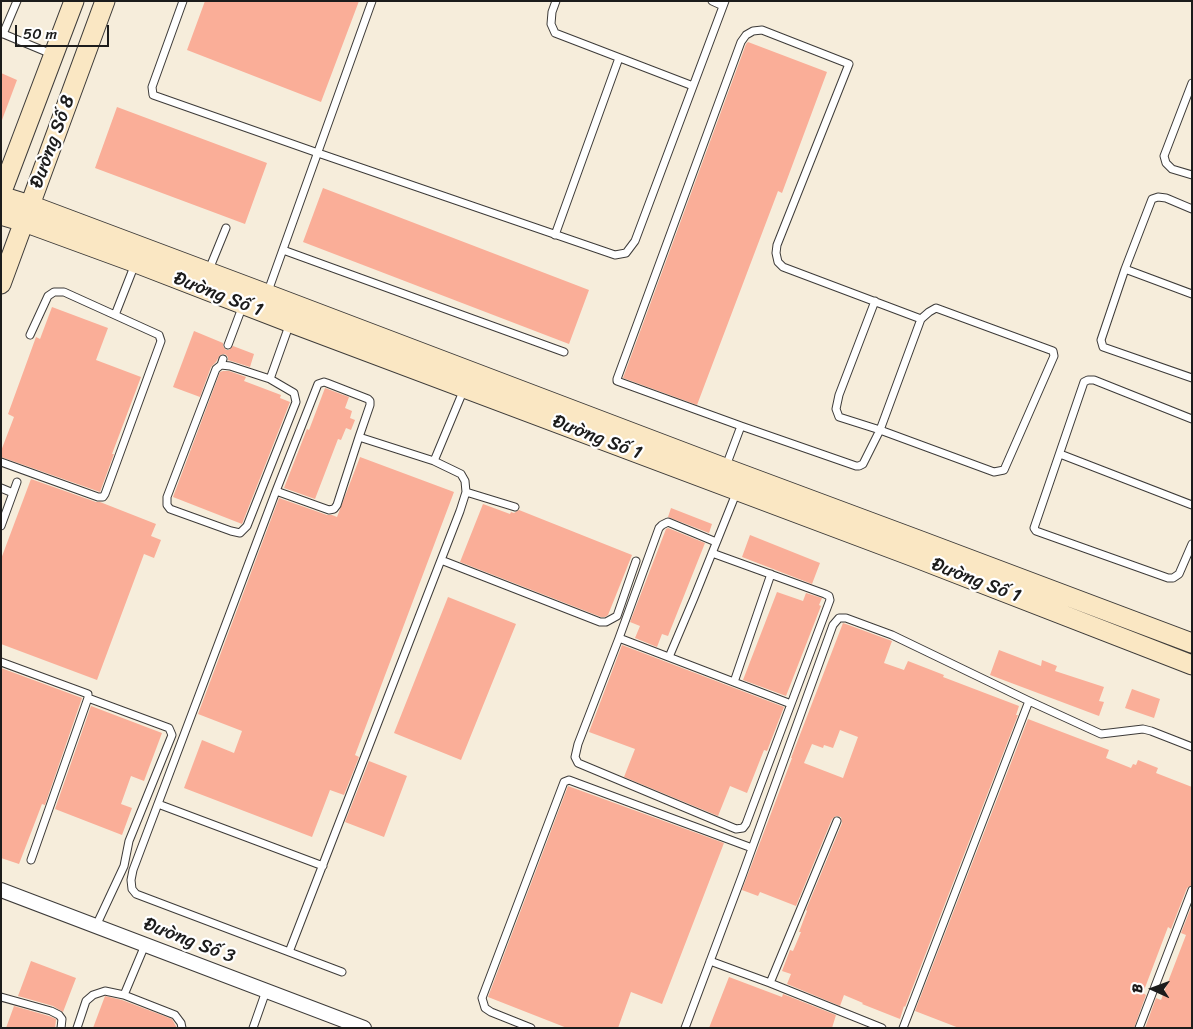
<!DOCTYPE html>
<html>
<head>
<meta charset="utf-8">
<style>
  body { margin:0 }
  #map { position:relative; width:1193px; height:1029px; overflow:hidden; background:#f6eddb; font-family:Sriracha,sans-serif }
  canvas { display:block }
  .frame { position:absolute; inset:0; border:2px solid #1c1c1c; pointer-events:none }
  .north { position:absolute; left:1128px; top:964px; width:50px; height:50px; -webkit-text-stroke:4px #fff; paint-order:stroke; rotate:272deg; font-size:14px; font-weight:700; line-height:20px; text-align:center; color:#1c1c1c }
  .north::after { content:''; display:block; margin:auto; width:18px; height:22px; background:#1c1c1c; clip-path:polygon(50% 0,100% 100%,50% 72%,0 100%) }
  .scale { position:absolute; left:15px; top:25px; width:94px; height:22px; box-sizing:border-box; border:2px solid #1c1c1c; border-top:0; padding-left:6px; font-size:15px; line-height:18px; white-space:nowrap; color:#1c1c1c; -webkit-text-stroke:4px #fff; paint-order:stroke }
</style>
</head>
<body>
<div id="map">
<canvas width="1193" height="1029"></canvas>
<div class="frame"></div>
<div class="north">B</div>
<div class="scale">50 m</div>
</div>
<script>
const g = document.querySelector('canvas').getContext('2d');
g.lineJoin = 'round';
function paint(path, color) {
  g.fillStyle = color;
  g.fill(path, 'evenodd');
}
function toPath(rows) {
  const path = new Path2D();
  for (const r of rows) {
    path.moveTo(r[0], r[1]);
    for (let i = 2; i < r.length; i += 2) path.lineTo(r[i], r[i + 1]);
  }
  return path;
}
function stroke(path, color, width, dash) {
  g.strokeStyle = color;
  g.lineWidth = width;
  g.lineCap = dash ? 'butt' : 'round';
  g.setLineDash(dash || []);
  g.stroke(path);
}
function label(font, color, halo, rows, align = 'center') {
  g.font = font + ' Sriracha,sans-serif';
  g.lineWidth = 4.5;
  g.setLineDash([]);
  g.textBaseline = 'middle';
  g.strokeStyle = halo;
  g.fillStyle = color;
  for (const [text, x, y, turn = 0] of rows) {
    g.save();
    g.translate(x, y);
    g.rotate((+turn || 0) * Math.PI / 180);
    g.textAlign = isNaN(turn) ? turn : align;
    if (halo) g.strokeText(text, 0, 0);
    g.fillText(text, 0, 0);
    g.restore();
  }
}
paint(toPath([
  [205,1,359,1,321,102,187,50],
  [748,42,827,72,782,193,778,191,697,405,623,378,746,44],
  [1,73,17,80,2,120,1,119],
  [117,107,267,163,245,224,95,168],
  [323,188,589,290,569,344,303,242],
  [52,307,108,328,96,360,141,377,112,454,114,454,100,492,1,457,1,451,14,417,8,414,36,337,40,339],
  [194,331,223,343,223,346,226,350,229,350,233,346,254,354,250,367,228,360,228,357,225,354,220,355,216,362,211,367,200,397,173,387],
  [223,371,229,371,246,377,244,381,281,395,280,398,290,402,242,524,173,497,220,372],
  [325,388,349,397,345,408,352,411,350,418,355,420,351,430,346,428,341,440,338,439,315,499,284,488,307,429,309,430],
  [360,457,454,492,355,755,359,757,344,795,330,790,312,837,184,788,202,740,234,753,242,731,198,714,279,498,327,515,332,515,337,517],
  [31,479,96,502,100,502,156,524,151,536,161,540,154,558,144,554,97,680,1,644,1,559],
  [483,504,510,514,511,512,514,513,519,510,632,555,608,615,605,617,601,617,460,562],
  [671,508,712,524,709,533,668,517],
  [668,528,705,543,668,636,662,634,657,647,635,638,640,626,630,622,666,529],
  [750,535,820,563,812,584,742,557],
  [777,592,803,601,806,593,822,598,819,605,821,606,786,696,743,680],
  [448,597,516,624,461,760,394,733],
  [843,623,892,641,884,663,904,670,908,661,944,675,943,677,1019,706,1016,715,1018,715,905,1007,904,1006,900,1019,862,1004,863,1003,844,995,840,1006,787,984,791,974,782,971,790,950,793,951,801,932,799,932,807,911,806,910,842,823,841,817,836,816,832,819,796,906,760,892,758,896,742,890,792,758,791,758],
  [840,730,858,737,843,778,804,763,812,744,823,748,824,745,833,748],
  [622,645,784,707,767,751,764,750,747,793,730,786,718,816,624,777,635,749,589,732],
  [999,650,1041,666,1042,660,1057,666,1055,671,1104,687,1099,701,1104,702,1099,716,990,675],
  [1,668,82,698,45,805,42,804,19,864,1,858],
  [1132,689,1160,699,1154,718,1125,708],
  [91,706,162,733,144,781,131,776,121,804,132,808,122,835,55,809],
  [1028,719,1109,750,1106,758,1131,768,1133,764,1136,765,1138,760,1158,768,1156,773,1192,787,1192,885,1187,888,1171,929,1168,927,1143,993,1146,995,1134,1028,959,1028,915,1011],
  [369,761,407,776,384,837,345,822],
  [568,786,724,843,662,1004,631,992,618,1028,567,1028,488,997],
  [1192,905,1192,1028,1145,1028,1156,998,1161,1000,1186,935,1181,933],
  [31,961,76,978,63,1012,53,1006,18,996],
  [729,977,782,997,783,994,836,1015,832,1028,709,1028],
  [105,996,122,1000,172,1019,177,1028,93,1028],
  [14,1006,49,1016,56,1019,56,1020,55,1028,6,1028]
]), '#faae98');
const lane = toPath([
  [183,1,152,87,153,95,318,153,615,255,626,253,635,241,725,1],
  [556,1,552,12,551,24,555,33,693,86],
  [712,1,723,6],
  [1,33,54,55],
  [3,34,17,1],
  [1192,83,1164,156,1166,163,1172,169,1192,175],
  [1192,209,1166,198,1158,197,1152,199,1125,269,1101,340,1103,347,1192,378],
  [555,235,619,58],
  [283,250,564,352],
  [1125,269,1192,294],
  [208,272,226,228],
  [267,294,372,1],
  [115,315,135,264],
  [228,345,243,305],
  [221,365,230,366,270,379,294,393,296,402,247,526,240,533,231,531,170,509,167,505,167,497,216,369,221,365,223,359],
  [270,379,290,323],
  [1192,419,1094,380,1088,380,1084,382,1034,528,1036,531,1168,578,1173,578,1179,574,1192,544],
  [741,426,617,381,617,379,741,42,746,35,753,31,762,30,849,64,777,245,776,253,778,262,783,267,921,319],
  [359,437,434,461,464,389],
  [1060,454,1192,505],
  [1,462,98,497,103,497,105,494,161,341,159,335,64,292,54,292,48,296,30,335],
  [726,466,741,426,856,466,859,466,863,464,880,430,921,319,929,312,936,308,1053,351,1054,356,1004,470,994,472,880,430,839,417,836,409,839,395,875,301],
  [1,488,13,493],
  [276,491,329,510,334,509,337,505,359,437,370,405,370,401,368,399,327,383,324,382,318,384,276,491,133,870,131,880,132,889,136,894,342,972],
  [466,492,515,507],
  [1,526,17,482],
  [712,553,825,594,829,596,830,600,791,704,619,638,659,528,662,525,668,522,716,542],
  [441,560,600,622,606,622,617,616,636,561],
  [619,638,578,744,575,757,578,763,736,829,743,828,746,824,791,704],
  [669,657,694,598,737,491],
  [1,662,88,694,88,698,31,860],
  [734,682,771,574],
  [88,698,169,728,172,735,129,841,124,866,96,926],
  [158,804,323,866],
  [145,945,124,995,175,1015,181,1023,182,1028],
  [289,952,460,511,466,492,465,481,461,474,434,461],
  [710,961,770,983,837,821],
  [770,983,882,1028],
  [1,997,51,1011,59,1015,62,1019,61,1028],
  [77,1028,86,1001,93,995,105,991,124,995],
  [253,1028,266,991],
  [531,1028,491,1012,485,1008,482,998,564,782,569,780,752,848],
  [685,1028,742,876,833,625,839,618,846,618,892,635,1029,701,1101,734,1143,729,1151,731,1192,747],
  [903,1028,1029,701],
  [1139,1028,1192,890]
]);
const street = toPath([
  [1,890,364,1028]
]);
const secondary = toPath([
  [1,194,74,1],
  [1,196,30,205,267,294,725,468,921,541,1192,643],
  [1,215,24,222,136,263,291,323,914,557,1192,665],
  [1,284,105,1]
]);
stroke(lane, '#3d3b39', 9);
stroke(street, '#3d3b39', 16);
stroke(secondary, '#3d3b39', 21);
stroke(lane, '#fff', 7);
stroke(street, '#fff', 14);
stroke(secondary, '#fae7c3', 19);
label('19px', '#1c1c1c', '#fff', [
  ["Đường Số 8",53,142,-70],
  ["Đường Số 1",218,295,21],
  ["Đường Số 1",597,438,21],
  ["Đường Số 1",976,581,21],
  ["Đường Số 3",189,941,21]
]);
</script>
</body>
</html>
